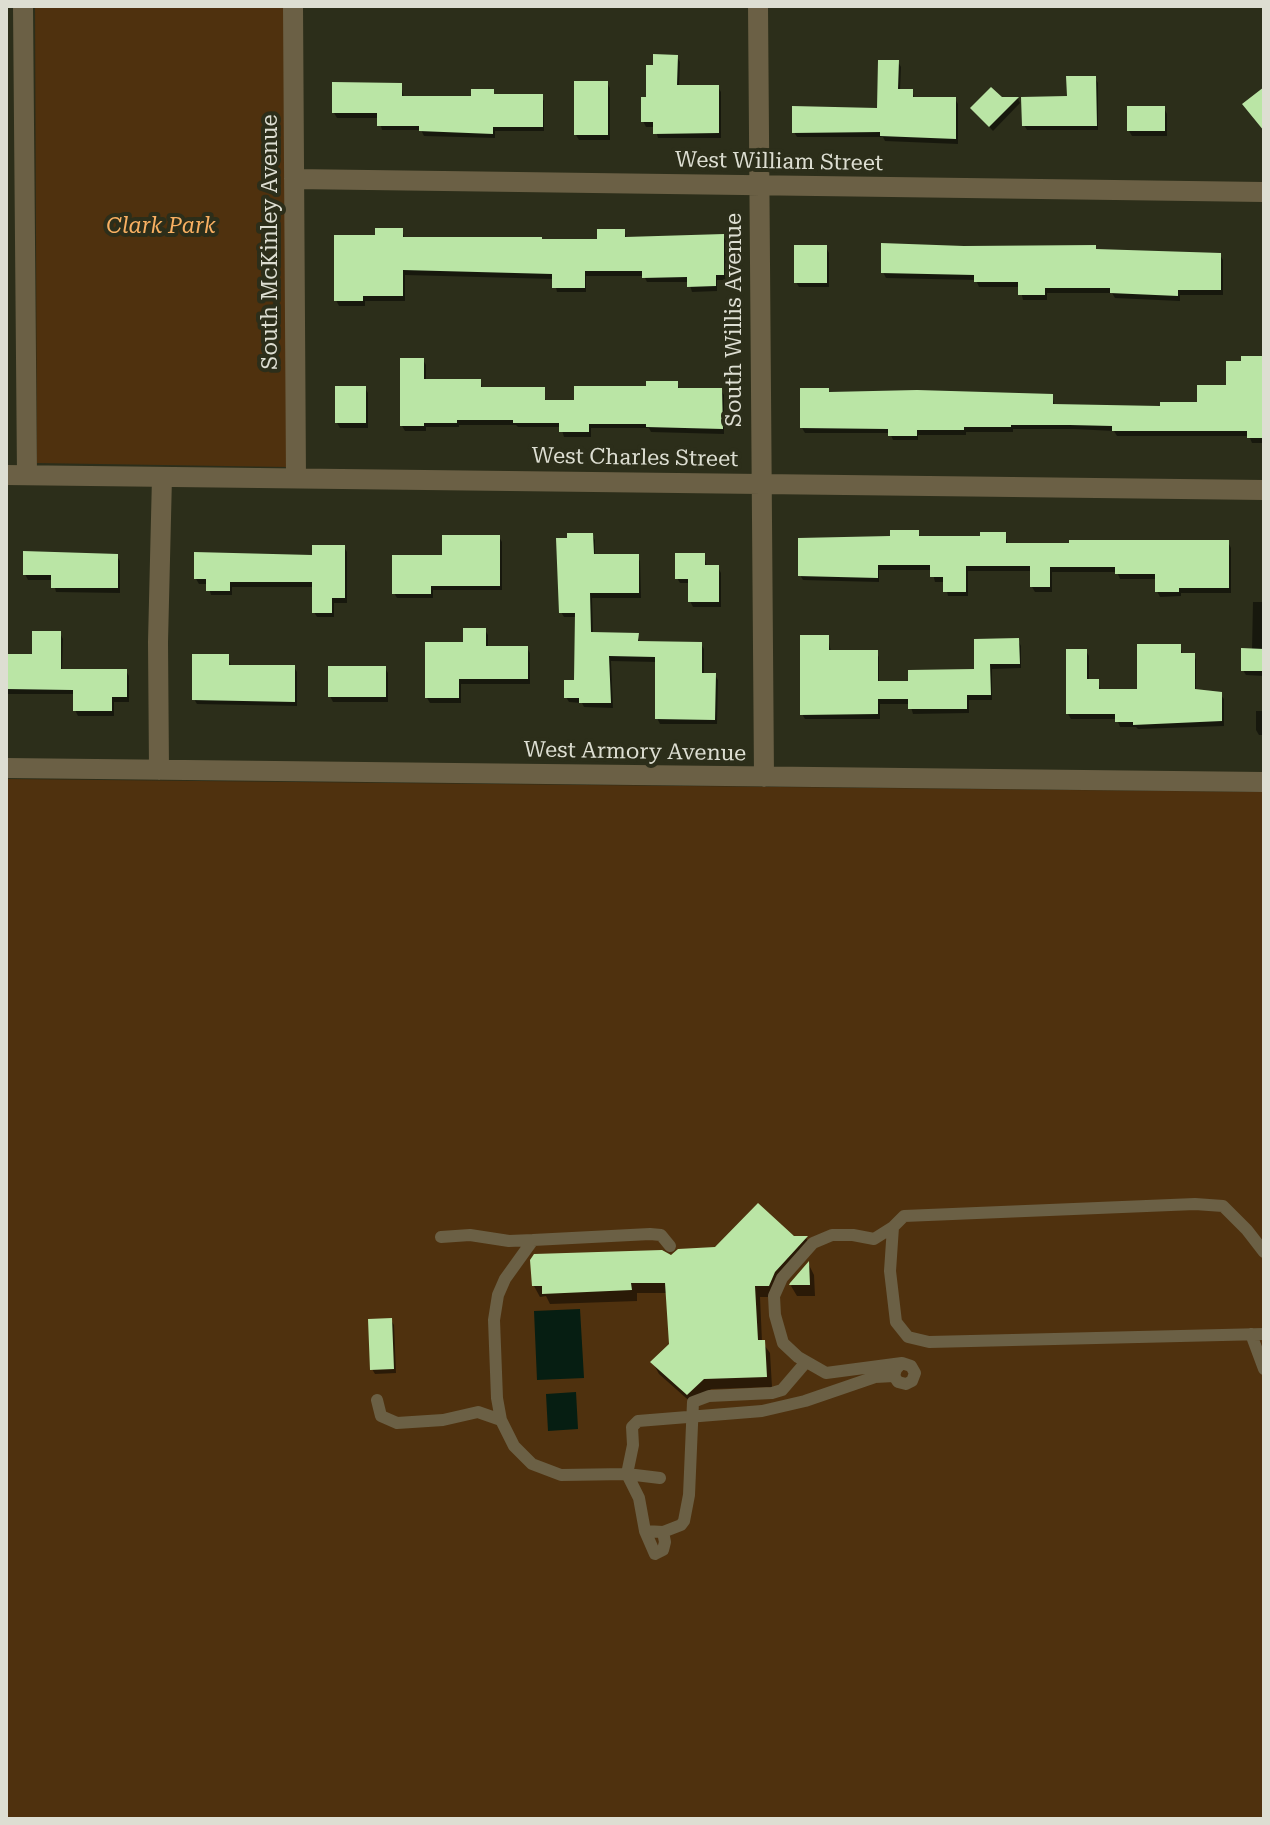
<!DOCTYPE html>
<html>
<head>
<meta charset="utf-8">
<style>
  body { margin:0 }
  #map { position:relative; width:1270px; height:1825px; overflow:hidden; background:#2c2e1a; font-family:"Roboto Serif",serif }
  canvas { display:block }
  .frame { position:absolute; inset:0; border:8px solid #ddded2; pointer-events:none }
</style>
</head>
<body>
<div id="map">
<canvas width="1270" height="1825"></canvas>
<div class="frame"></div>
</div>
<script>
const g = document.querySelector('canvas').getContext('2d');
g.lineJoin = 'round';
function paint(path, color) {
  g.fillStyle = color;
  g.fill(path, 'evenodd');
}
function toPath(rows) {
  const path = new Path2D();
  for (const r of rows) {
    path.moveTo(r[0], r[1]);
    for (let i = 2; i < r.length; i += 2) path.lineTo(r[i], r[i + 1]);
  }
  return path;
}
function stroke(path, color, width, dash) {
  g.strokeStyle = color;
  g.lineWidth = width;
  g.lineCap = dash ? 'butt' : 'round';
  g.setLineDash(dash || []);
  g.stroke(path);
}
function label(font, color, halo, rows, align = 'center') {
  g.font = font + ' "Roboto Serif",serif';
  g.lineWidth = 8;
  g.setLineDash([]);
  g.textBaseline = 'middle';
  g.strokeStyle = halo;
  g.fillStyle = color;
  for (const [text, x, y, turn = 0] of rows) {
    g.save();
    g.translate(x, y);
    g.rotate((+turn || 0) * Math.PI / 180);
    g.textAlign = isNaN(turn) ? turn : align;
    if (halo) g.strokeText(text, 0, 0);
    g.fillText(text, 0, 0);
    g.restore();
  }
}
paint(toPath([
  [35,6,285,6,287,467,37,463],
  [6,779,1264,792,1264,1819,6,1819]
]), '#4f310e');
paint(toPath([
  [580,1309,584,1378,537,1380,534,1311],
  [576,1392,578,1429,548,1431,546,1394]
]), '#061e12');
paint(toPath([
  [677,57,680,62,679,87,718,87,721,92,721,138,658,138,655,127,646,127,643,121],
  [898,62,901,67,900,91,912,91,915,99,955,99,958,104,958,144,885,141,883,137,797,137,794,132,879,110],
  [1095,78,1098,83,1098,130,1027,130,1024,125],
  [607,83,610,88,610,140,579,140,576,135],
  [401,85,404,98,541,96,544,101,544,131,495,131,495,138,424,136,421,130,382,130,379,118,337,118,334,113],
  [1001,99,1018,99,1020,103,993,131,972,108],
  [1164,108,1167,114,1167,136,1132,136,1129,131],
  [402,230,405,239,542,241,599,241,624,231,627,239,723,236,726,241,726,280,717,280,717,291,692,292,689,282,647,282,644,276,586,276,586,292,557,292,554,279,405,275,405,301,365,301,365,306,339,306,336,300,377,237],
  [826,247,829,253,829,287,799,287,796,282],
  [1097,251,1220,255,1223,260,1223,295,1180,295,1180,301,1115,298,1112,293,1047,293,1047,300,1023,300,1020,287,979,287,976,280,886,278,883,272],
  [1264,358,1264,443,1252,443,1249,436,1117,436,1114,431,1074,429,1013,429,1013,432,966,432,966,435,918,435,918,440,893,440,890,433,805,433,802,428,828,390,831,394,1052,396,1055,406,1162,408,1199,404,1228,387],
  [423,360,426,365,426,381,480,381,483,389,543,389,546,402,576,402,677,383,680,390,721,390,724,395,724,434,651,432,649,428,591,428,591,437,564,437,561,427,518,427,516,425,459,425,459,427,426,427,426,431,405,431,402,426],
  [365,388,368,393,368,428,340,428,337,423],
  [918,532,921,538,982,538,1005,534,1008,545,1228,542,1231,548,1231,593,1181,593,1181,596,1160,597,1157,591,1157,579,1120,579,1117,572,1052,572,1052,592,1035,592,1032,587,1032,571,968,571,968,596,948,596,945,582,935,582,932,570,879,570,879,582,803,580,800,575,892,538],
  [592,535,595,540,595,556,637,556,640,561,641,598,592,598,593,634,637,635,640,643,701,644,704,649,704,675,715,675,718,680,717,724,660,724,657,718,657,662,611,661,613,708,584,707,582,703,569,702,566,697,576,682,577,617,564,617,561,612],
  [499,537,502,542,502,590,433,590,433,598,397,598,394,593,444,557],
  [344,547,347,552,347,603,334,603,334,617,317,617,314,612,314,587,232,587,232,595,211,595,208,584,199,584,196,579,314,557],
  [704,555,707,567,718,567,721,573,721,607,693,607,690,601,690,583,680,583,677,578],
  [117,556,120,561,120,593,56,592,53,580,28,580,25,574],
  [1253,602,1264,602,1264,676,1246,675,1243,670,1252,650],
  [485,630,488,635,488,648,527,648,530,653,530,684,461,684,461,703,430,703,427,698],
  [60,633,63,639,62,671,126,671,129,676,129,702,114,702,114,716,78,716,75,710,75,694,6,694,6,656,34,656],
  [828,637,831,652,876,652,879,657,879,683,910,683,976,671,1018,640,1021,646,1021,668,992,669,992,700,969,700,969,713,913,714,910,704,880,704,880,719,805,719,802,714],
  [1180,646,1183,655,1194,655,1196,660,1196,691,1220,694,1224,699,1224,726,1138,729,1136,727,1120,727,1117,719,1071,719,1068,714,1086,651,1089,656,1089,681,1098,681,1101,691,1139,691],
  [228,656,231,667,294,667,297,672,297,706,197,704,194,699],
  [385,668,388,673,388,702,333,702,330,696],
  [1264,676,1264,735,1259,735,1256,730,1256,711,1264,711],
  [793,1238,806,1238,812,1248,774,1297,760,1297,762,1342,770,1353,772,1387,711,1389,694,1405,659,1374,653,1363,671,1345,668,1293,637,1293,637,1301,550,1304,546,1296,540,1297,534,1286,671,1257],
  [809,1265,814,1275,815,1296,797,1296,791,1286],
  [391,1320,394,1325,396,1373,375,1374,372,1369]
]), '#0007');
paint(toPath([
  [653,54,678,55,677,85,719,85,719,133,653,134,653,122,641,122,641,97,646,97,646,65,653,65],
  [878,60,899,60,898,89,913,89,913,97,956,97,956,139,880,136,880,132,792,133,792,106,877,108],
  [1066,76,1096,76,1097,126,1022,126,1021,97,1067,96],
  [574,81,608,81,608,135,574,135],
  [332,82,402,83,402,96,471,96,471,89,494,89,494,94,543,94,543,127,493,127,493,134,419,131,419,126,377,126,377,113,332,113],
  [991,87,1002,97,1019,97,989,127,970,108],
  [1264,87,1264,131,1242,104],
  [1127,106,1165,106,1165,131,1127,131],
  [375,228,403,228,403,237,542,237,542,239,597,239,597,229,625,229,625,237,724,234,724,275,716,275,716,286,687,287,687,277,642,278,642,271,585,271,585,288,552,288,552,274,403,270,403,296,363,296,363,301,334,301,334,235,375,235],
  [881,243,964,246,1096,245,1096,249,1221,253,1221,290,1178,290,1178,296,1110,293,1110,288,1045,288,1045,295,1018,295,1018,282,974,282,974,275,881,273],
  [794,245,827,245,827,283,794,283],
  [1241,356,1264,356,1264,438,1247,438,1247,431,1112,431,1112,426,1070,425,1011,425,1011,427,964,427,964,430,917,430,917,436,888,436,888,429,800,428,800,388,829,388,829,392,917,390,1053,394,1053,404,1160,406,1160,402,1197,402,1197,385,1226,385,1226,361,1241,361],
  [400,358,424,358,424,379,481,379,481,387,545,387,545,400,574,400,574,386,646,386,646,381,678,381,678,388,722,388,723,429,646,427,646,424,589,424,589,432,559,432,559,423,513,423,513,420,457,420,457,423,424,423,424,426,400,426],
  [335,386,366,386,366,423,335,423],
  [890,530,919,530,919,536,980,536,980,532,1006,532,1006,543,1069,543,1069,540,1229,540,1229,588,1179,588,1179,592,1155,592,1155,574,1115,574,1115,567,1050,567,1050,587,1030,587,1030,566,966,566,966,592,943,592,943,577,930,577,930,565,878,565,878,578,798,576,798,538,890,536],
  [567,533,593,533,594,554,639,554,639,593,590,593,591,632,639,633,638,641,702,642,702,673,716,673,715,720,655,719,655,657,609,656,611,703,579,703,579,698,564,698,564,680,574,680,575,613,559,613,556,538,567,538],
  [442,535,500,535,500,586,431,586,431,594,392,594,392,555,442,555],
  [312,545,345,545,345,598,332,598,332,613,312,613,312,582,230,582,230,591,206,591,206,579,194,579,194,552,312,555],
  [23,551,118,554,118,588,51,588,51,575,23,575],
  [675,553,705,553,705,565,719,565,719,602,688,602,688,579,675,579],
  [463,628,486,628,486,646,528,646,528,679,459,679,459,698,425,698,425,642,463,642],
  [32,631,61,631,61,669,127,669,127,697,112,697,112,711,73,711,73,690,6,689,6,654,32,654],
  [800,635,829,635,829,650,878,650,878,681,908,681,908,670,974,669,974,639,1019,638,1020,664,990,664,991,695,967,695,967,709,908,709,908,699,878,699,878,714,800,715],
  [1137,644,1181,644,1181,653,1195,653,1195,689,1222,692,1222,721,1133,725,1133,722,1115,722,1115,714,1066,714,1066,649,1087,649,1087,679,1099,679,1099,689,1137,689],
  [1241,648,1264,649,1264,671,1241,671],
  [192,654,229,654,229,665,295,665,295,702,192,700],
  [328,666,386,666,386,697,328,697],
  [758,1203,794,1236,808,1236,775,1272,769,1286,755,1286,758,1340,765,1340,767,1377,704,1379,687,1395,650,1362,669,1344,665,1283,631,1283,632,1290,542,1294,542,1286,532,1286,530,1260,534,1254,662,1250,671,1255,678,1249,715,1247],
  [809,1261,810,1285,789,1285,790,1283],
  [392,1318,394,1369,370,1370,368,1319]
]), '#bae5a5');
stroke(toPath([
  [893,1227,874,1239,853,1235,832,1235,813,1243,782,1278,774,1296,775,1315,783,1343,798,1357,826,1373,902,1363,911,1366,915,1373,912,1381,906,1384,898,1382,894,1376,896,1369,902,1363],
  [441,1237,470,1235,509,1241,533,1240],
  [670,1246,661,1235,650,1234,533,1240,505,1279,498,1295,494,1320,497,1398,501,1420,514,1446,532,1464,561,1475,627,1474,633,1445,632,1427,638,1421,762,1411,805,1401,875,1377,894,1376],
  [1264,1252,1247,1230,1223,1206,1195,1204,904,1216,893,1227,890,1271,896,1322,908,1337,929,1342,1264,1334],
  [1251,1334,1264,1369],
  [377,1400,381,1416,397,1423,443,1420,478,1412,501,1420],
  [627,1474,639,1498,645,1531,655,1554,663,1550,665,1542,663,1532],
  [627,1474,660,1478],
  [645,1531,663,1532,681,1525,684,1521,689,1495,693,1402,709,1396,772,1393,782,1390,806,1362]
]), '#6b6045', 12);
stroke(toPath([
  [23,6,27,475],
  [293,6,296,478],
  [758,6,764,777],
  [294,179,1264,192],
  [6,475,1264,490],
  [6,768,1264,782],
  [159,770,158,642,162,477]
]), '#6b6045', 20);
label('22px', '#ddded2', '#2c2e1a', [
  ["West William Street",779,162,1],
  ["South McKinley Avenue",271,242,-90],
  ["South Willis Avenue",735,320,-90],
  ["West Charles Street",635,458,1],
  ["West Armory Avenue",635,752,1]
]);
label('italic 22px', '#f8b062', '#2c2e1a', [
  ["Clark Park",161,227]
]);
</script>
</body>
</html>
